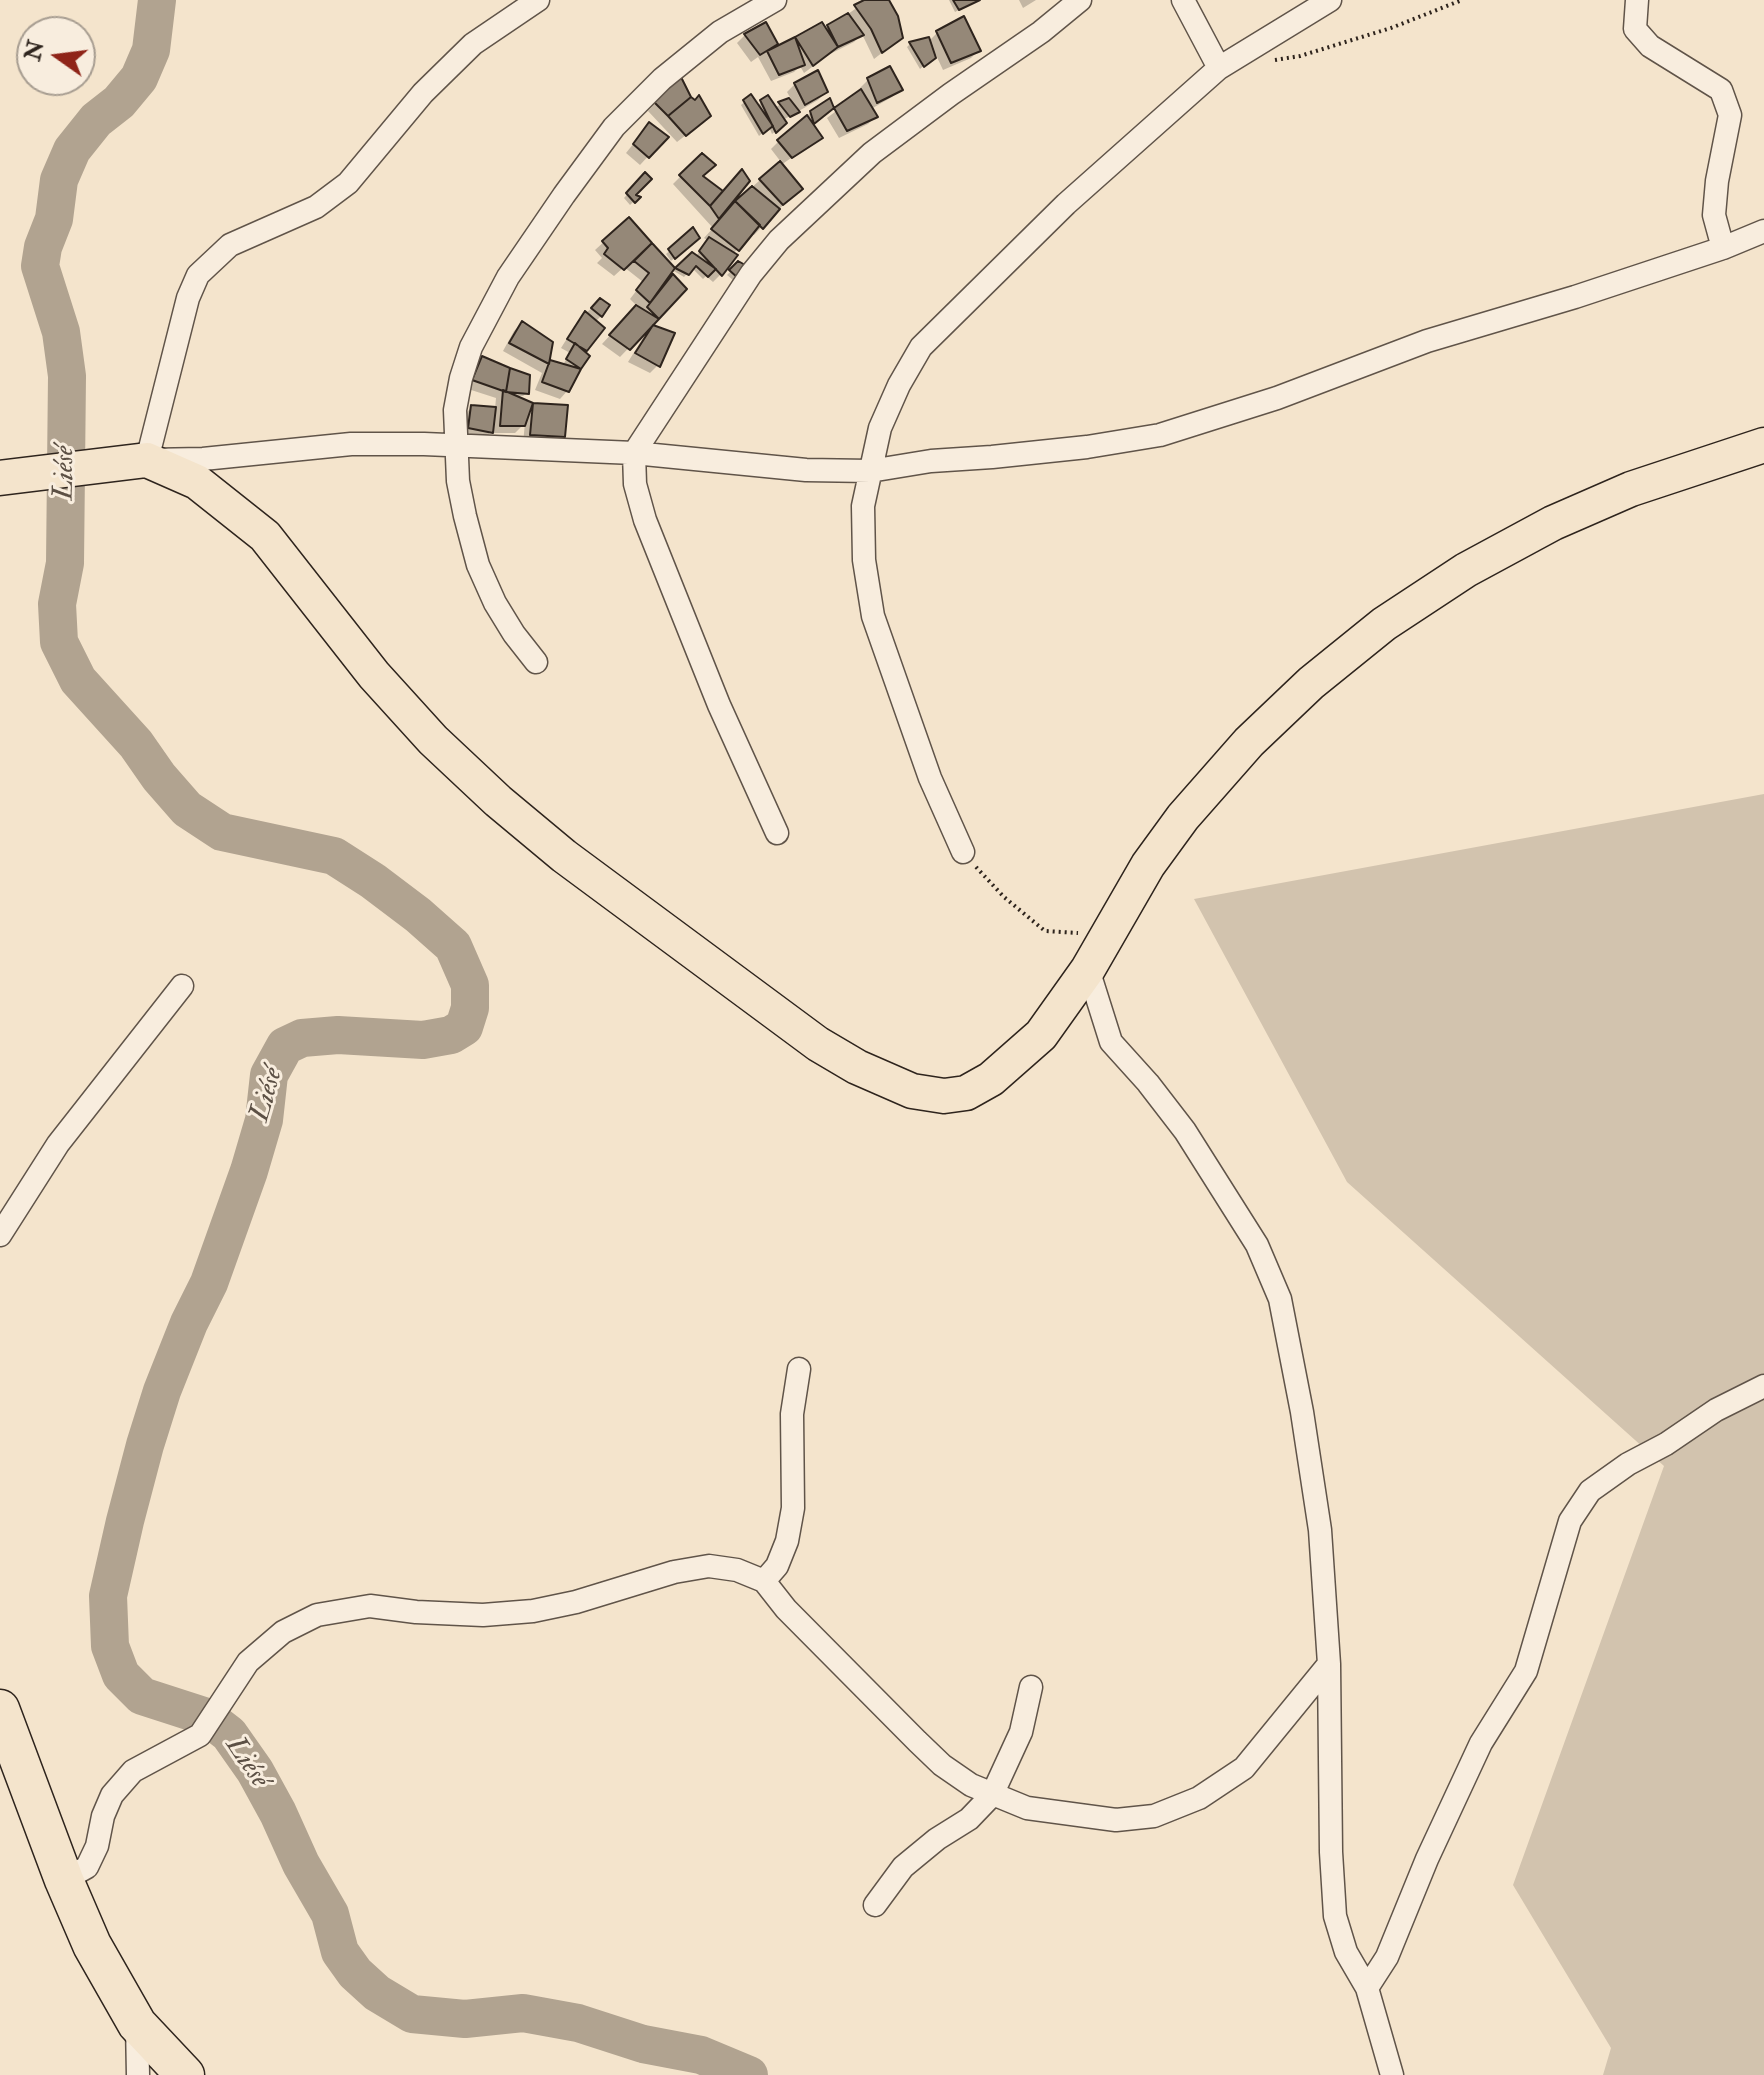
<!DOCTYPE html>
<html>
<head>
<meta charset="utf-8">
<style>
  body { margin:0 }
  #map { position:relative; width:1764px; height:2075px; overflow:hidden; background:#f4e4cc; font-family:"IM FELL Double Pica",serif }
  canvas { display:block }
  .north { position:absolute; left:16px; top:16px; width:80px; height:80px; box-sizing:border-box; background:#f8edde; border:2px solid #a79d91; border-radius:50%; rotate:284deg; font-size:22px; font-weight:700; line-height:32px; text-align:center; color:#2e241d }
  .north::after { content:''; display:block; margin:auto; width:28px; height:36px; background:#8f2418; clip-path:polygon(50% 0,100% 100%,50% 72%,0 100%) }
</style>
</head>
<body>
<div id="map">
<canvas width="1764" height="2075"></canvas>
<div class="north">N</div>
</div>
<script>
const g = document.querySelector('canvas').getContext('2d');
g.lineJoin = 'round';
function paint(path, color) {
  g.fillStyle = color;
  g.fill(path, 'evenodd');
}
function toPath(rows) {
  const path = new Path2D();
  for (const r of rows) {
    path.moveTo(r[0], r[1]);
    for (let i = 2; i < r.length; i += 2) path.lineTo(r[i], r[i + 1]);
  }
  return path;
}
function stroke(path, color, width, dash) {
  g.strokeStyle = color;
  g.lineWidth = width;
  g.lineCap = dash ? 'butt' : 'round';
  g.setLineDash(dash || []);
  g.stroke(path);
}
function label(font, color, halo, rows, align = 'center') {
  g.font = font + ' "IM FELL Double Pica",serif';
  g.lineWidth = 6;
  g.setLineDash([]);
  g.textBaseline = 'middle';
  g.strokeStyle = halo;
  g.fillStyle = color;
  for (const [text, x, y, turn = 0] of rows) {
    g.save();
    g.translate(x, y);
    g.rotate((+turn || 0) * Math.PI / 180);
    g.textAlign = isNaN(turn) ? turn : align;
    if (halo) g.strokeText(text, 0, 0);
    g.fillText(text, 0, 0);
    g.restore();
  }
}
paint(toPath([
  [1764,794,1764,2075,1603,2075,1611,2048,1513,1885,1664,1466,1347,1182,1194,899]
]), '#d2c3ae');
paint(toPath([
  [868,0,887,0,892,45,874,59,862,34,854,42,828,55,804,73,800,66,794,72,771,81,758,57,751,62,737,43,745,35,765,24,777,48,821,25,825,30],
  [949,0,978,0,955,12],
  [1019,0,1036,0,1023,8],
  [938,32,979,50,971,58,943,70,936,55,920,69,907,47,910,44,928,42],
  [679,78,700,124,677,142,648,111],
  [868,80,900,89,892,97,871,109,876,116,868,124,839,138,827,118,861,92,860,88],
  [795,84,826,92,818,100,783,120,785,123,772,134,769,127,759,136,741,105,751,97,757,106,762,102,774,108,791,99,787,92],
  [832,108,811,125,820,138,781,165,792,196,754,235,751,233,733,254,735,256,720,275,713,282,706,276,703,279,692,268,684,277,672,270,664,284,684,289,650,325,672,334,658,365,650,373,628,362,646,333,644,332,620,357,602,344,637,306,630,299,643,282,624,267,614,276,597,263,602,258,595,250,629,219,675,270,693,255,695,257,709,241,704,238,713,228,673,184,702,155,701,177,729,207,781,162,771,149,779,141,811,112],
  [642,133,666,137,640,165,626,153],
  [645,174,633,196,637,198,630,205,624,198],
  [693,230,698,238,671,261,666,254],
  [739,263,737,277,733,280,727,275],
  [600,300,601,316,595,322,582,353,587,357,568,390,560,399,535,390,542,373,503,351,514,331,522,323,547,362,571,367,564,363,570,353,561,348,578,321],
  [482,358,527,393,523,396,512,396,533,405,563,436,555,445,523,443,525,423,515,433,490,433,483,440,461,436,464,415,472,407,495,409,496,398,465,388,474,366]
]), '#0003');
stroke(toPath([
  [157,0,151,50,139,78,119,102,96,120,72,150,59,180,54,219,43,247,40,266,61,332,67,376,65,563,57,604,59,642,78,680,136,744,159,777,187,809,222,832,334,856,373,881,418,915,453,946,470,985,470,1008,464,1027,451,1035,423,1040,338,1035,302,1038,285,1046,269,1075,264,1120,249,1171,209,1283,189,1323,162,1391,145,1445,125,1521,108,1596,110,1646,121,1675,142,1696,207,1717,229,1734,255,1771,278,1813,301,1864,330,1914,340,1952,355,1973,377,1993,412,2014,465,2019,523,2013,578,2023,643,2044,701,2055,749,2075]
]), '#b1a390', 38);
const building = toPath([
  [864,0,889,0,898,16,903,38,882,53,871,29,854,5,864,0],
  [953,0,980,0,959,10,953,0],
  [848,13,864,35,838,47,827,25,848,13],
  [964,16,981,51,951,63,936,31,964,16],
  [766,22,778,44,760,55,744,34,766,22],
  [822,22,838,47,813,66,795,37,822,22],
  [795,37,805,65,779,75,767,51,795,37],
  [929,37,936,58,924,67,909,42,929,37],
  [890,66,903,90,877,103,867,78,890,66],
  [818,70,828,92,805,105,794,83,818,70],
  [680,75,691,97,668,116,654,102,680,75],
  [861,89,878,117,847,131,834,108,861,89],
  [751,94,773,126,763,134,743,100,751,94],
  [699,95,711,116,686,136,668,116,691,97,695,100,699,95],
  [768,95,787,123,776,133,760,100,768,95],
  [789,98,800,112,790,117,778,102,789,98],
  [830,98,834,108,814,124,810,111,830,98],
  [807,115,823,138,792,158,777,140,807,115],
  [649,122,669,137,649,158,633,144,649,122],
  [702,153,716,165,703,176,723,191,710,206,679,175,702,153],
  [780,161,803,189,783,205,759,179,780,161],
  [742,169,750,181,719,219,710,206,742,169],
  [645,172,652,179,636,195,641,197,635,203,626,193,645,172],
  [752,186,780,209,763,229,735,201,752,186],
  [735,201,760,225,739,251,711,229,735,201],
  [629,217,652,243,624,270,604,254,608,248,602,241,629,217],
  [693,227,700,238,675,259,668,249,693,227],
  [709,237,738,255,722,276,699,251,709,237],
  [652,243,675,268,650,303,636,290,649,273,634,261,652,243],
  [692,252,716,269,708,277,696,266,689,275,675,268,692,252],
  [738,261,747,266,738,278,729,270,738,261],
  [673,274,687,289,659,319,647,307,673,274],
  [600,298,610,305,602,317,591,308,600,298],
  [636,305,659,319,630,350,609,335,636,305],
  [585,311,605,328,587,351,567,339,585,311],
  [522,321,553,342,549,364,509,343,522,321],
  [653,325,675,333,660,367,635,353,653,325],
  [575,343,590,356,581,369,566,359,575,343],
  [482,356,510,368,506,392,472,380,482,356],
  [550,360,581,369,569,392,542,382,550,360],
  [510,368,530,375,529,394,506,392,510,368],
  [503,390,533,403,525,426,500,426,503,390],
  [533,403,568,405,565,437,530,435,533,403],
  [471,405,496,407,493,433,468,428,471,405]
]);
paint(building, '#958878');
stroke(building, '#2e241d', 2);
const street = toPath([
  [538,0,473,44,423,93,348,183,316,207,230,245,198,275,188,298,147,460,203,459,351,444,424,444,634,453,806,470,870,471,931,461,992,457,1087,447,1160,435,1277,398,1427,341,1575,297,1723,248,1764,231],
  [1183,0,1219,68],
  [1637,0,1635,29,1650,46,1721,90,1730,115,1717,181,1714,215,1723,248],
  [536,662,514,634,495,603,478,565,465,516,458,481,455,410,461,378,471,347,508,277,564,195,614,127,662,79,720,32,775,0],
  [777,833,719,705,645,520,635,484,634,453,751,274,779,240,872,153,951,94,1041,32,1080,0],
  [963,852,930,778,873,616,864,560,863,506,880,428,899,385,921,347,1066,204,1219,68,1330,0],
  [1088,969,1111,1042,1148,1083,1185,1131,1257,1245,1280,1299,1302,1412,1320,1530,1329,1664,1331,1852,1335,1916,1346,1952,1367,1988,1387,1957,1427,1859,1481,1743,1526,1671,1570,1521,1590,1491,1628,1464,1666,1444,1716,1410,1764,1386],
  [0,1235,58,1144,182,986],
  [764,1581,777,1566,787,1541,793,1508,792,1414,799,1369],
  [64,1880,87,1867,97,1846,103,1816,112,1795,133,1771,200,1735,248,1662,283,1632,317,1615,370,1606,416,1612,483,1615,533,1611,576,1602,674,1572,709,1566,737,1570,764,1581,786,1609,917,1741,942,1765,971,1785,1027,1808,1116,1820,1154,1816,1199,1798,1244,1768,1329,1664],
  [875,1905,903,1867,937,1839,969,1819,992,1795,1021,1732,1031,1687],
  [1367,1988,1392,2075],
  [137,2024,138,2075]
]);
const primary = toPath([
  [0,478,147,460,197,482,265,536,374,675,433,740,498,801,564,856,818,1044,857,1067,912,1091,944,1096,966,1093,991,1079,1041,1035,1088,969,1148,865,1183,817,1249,742,1311,683,1384,624,1466,570,1553,523,1631,489,1764,445]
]);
const highway = toPath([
  [0,1709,64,1880,92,1945,137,2024,185,2075]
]);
stroke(street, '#605449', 25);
stroke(primary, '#2e241d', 37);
stroke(highway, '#2e241d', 41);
stroke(toPath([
  [1275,60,1300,56,1391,28,1462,0],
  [976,867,1004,897,1045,931,1078,933]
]), '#2e241d', 4, [2, 4]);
stroke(street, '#f8edde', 22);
stroke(primary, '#f4e4cc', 34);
stroke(highway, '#f4e4cc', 38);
label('italic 28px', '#5c5045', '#f8edde', [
  ["Liésé",66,473,-89],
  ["Liésé",268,1095,-74],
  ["Liésé",246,1763,56]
]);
</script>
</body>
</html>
